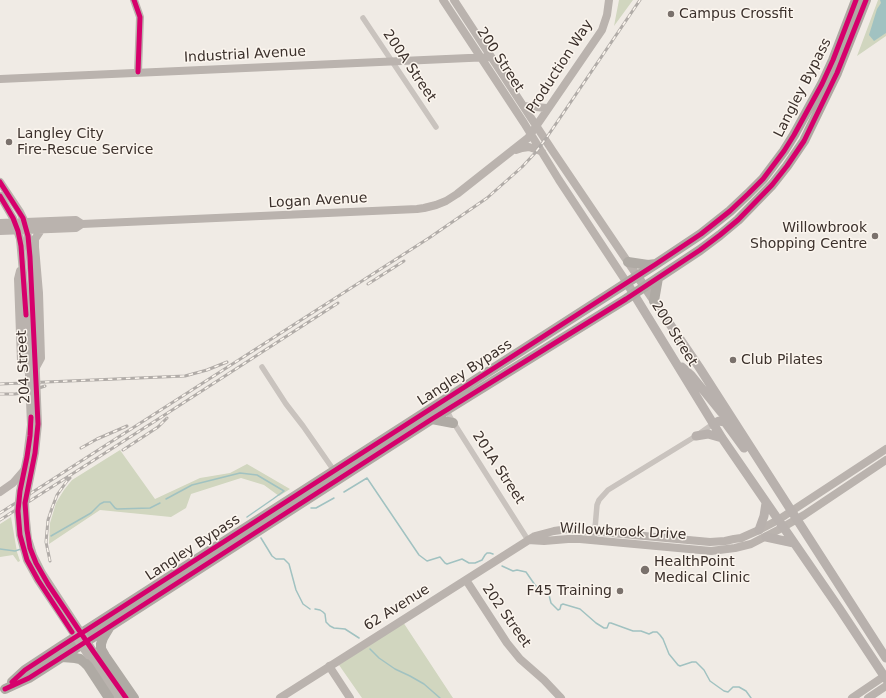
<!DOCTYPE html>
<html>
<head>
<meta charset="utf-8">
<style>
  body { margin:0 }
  canvas { display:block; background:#f0ebe5 }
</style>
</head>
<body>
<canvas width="886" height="698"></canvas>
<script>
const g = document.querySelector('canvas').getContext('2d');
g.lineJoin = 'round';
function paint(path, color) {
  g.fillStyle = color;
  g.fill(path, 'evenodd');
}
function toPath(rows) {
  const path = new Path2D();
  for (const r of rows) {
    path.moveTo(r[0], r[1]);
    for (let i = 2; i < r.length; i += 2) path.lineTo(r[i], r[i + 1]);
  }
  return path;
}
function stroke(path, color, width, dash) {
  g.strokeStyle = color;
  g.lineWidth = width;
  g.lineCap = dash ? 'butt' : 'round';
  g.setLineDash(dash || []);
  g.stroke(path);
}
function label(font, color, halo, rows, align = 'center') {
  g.font = font + ' "DejaVu Sans",sans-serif';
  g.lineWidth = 3;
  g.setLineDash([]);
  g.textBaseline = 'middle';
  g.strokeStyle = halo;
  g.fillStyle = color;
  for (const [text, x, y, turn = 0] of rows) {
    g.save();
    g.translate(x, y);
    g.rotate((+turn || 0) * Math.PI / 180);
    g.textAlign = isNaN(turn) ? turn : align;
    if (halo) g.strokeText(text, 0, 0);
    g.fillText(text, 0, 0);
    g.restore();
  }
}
paint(toPath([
  [619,0,633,0,614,26],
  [878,0,886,0,886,36,857,56],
  [120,450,155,499,200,478,230,473,247,464,290,489,279,496,264,485,241,478,191,494,186,508,171,517,100,510,49,544,50,523,56,503,64,490,72,480],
  [11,517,17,552,20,561,18,562,13,555,0,557,0,524],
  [403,622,453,698,362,698,339,665]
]), '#d1d6bf');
paint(toPath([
  [880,0,886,0,886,33,874,41,869,35,877,9,881,3]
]), '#a1c2c1');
stroke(toPath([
  [344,492,367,478,419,555,427,561,440,557,445,563,447,564,462,559,469,563,475,563,482,560,485,555,487,553,490,553,493,554],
  [166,499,192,485,240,473,257,475,284,491,273,499,247,517],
  [311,508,316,508,334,498],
  [51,536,91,513,100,504,104,502,110,502,115,508,117,509,150,508,160,503],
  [261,538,272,556,276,559,284,559,289,564,296,590,303,604,310,609],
  [0,549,15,551,21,549],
  [502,566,513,571,517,570,526,572,535,585,545,593,549,595,551,603,558,610,560,609,561,605,563,604,580,609,596,623,604,628,607,628,609,623,611,623,633,631,641,631,649,634,653,632,657,632,660,635,663,639,669,654,678,665,680,666,692,662,696,662,704,670,710,681,724,691,728,692,733,687,739,687,746,691,751,698],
  [315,609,320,610,323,612,325,614,326,622,330,626,334,628,345,629,359,638],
  [370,649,379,658,395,669,410,676,424,684,440,698]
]), '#a1c2c1', 1.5);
stroke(toPath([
  [363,18,436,127],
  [262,367,286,404,303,426,335,472],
  [447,410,450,417,528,540],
  [594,540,597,505,599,500,608,490,696,436,713,424]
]), '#c9c3be', 5.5);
stroke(toPath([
  [134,0,140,17,138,72],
  [443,0,524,123,559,180,627,283],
  [454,0,552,150,638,277],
  [0,79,491,57],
  [524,106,547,108],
  [516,150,522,148,529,147,538,150,542,152],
  [0,182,20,212,23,218,27,230,30,257,32,279,35,350],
  [0,196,13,218,20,239,26,307,28,351],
  [0,223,76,220,82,224],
  [0,231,76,228,82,224,417,209,424,208,436,205,446,201,457,194,528,138,602,30,607,15,609,0],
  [20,271,18,279,21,361,31,374],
  [35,369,41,358,39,293,35,247,35,239,41,230],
  [0,492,13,483,26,468],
  [528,540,544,541,568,539,580,539,711,551,735,548,751,544,778,530,804,515,886,460],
  [466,580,507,643,520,659,544,680,561,698],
  [93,651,126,698],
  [88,655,117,698],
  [329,666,350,698],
  [280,698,535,536,554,531,568,529,710,542,725,541,734,539,741,538,759,530,778,520,886,449],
  [852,698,886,675],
  [868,698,886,686]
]), '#bab3ae', 8);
stroke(toPath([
  [638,277,699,367,886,658],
  [627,283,722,438,839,608,886,679],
  [682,367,691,375,721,412,727,416],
  [713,424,719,421,725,422,744,448],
  [696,436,708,434,722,438],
  [759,530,764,516,766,503],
  [766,537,794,543]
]), '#b8b1ad', 9);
stroke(toPath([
  [628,262,648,265,656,264],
  [654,301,658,278],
  [432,419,453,423],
  [109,628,103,638,101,644,101,649,105,656,134,698],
  [62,657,75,658,80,659,84,662,88,666,109,698],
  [12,682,25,670,60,647,656,264,701,234,730,211,748,194,763,179,784,151,794,135,822,84,833,60,856,0],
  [5,689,29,678,109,627,432,419,626,299,700,250,720,235,738,220,772,185,787,166,804,141,837,73,866,0]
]), '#afaaa4', 10);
const rail = toPath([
  [368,284,404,261],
  [0,384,185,376,207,370,227,362],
  [0,394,15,394,27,392,45,386],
  [81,448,97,439,127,426],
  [123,450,158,427,167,418],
  [0,513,429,238,487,198,522,167,535,153,547,137,640,0],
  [0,520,163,416,338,303],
  [50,561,46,542,48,520,52,508,57,495,67,481,70,478]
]);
stroke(rail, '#b1aca8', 3);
stroke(rail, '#fbf5ee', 1.5, [4.5]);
stroke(toPath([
  [35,350,38,424,35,453,25,503,26,520,28,539,33,555,42,573,93,651],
  [28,351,31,425,27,457,20,491,18,511,20,535,27,560,38,580,88,655]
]), '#bab3ae', 8);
stroke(toPath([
  [134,0,140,17,138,72],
  [0,182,23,218,28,236,30,257,38,424,35,453,25,503,27,530,30,548,36,563,48,584,93,651,126,698],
  [0,196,13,218,18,231,21,246,26,315],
  [31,417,30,436,27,457,20,491,18,511,20,535,27,560,38,580,72,632],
  [12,682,25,670,60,647,656,264,701,234,730,211,748,194,763,179,784,151,794,135,822,84,833,60,856,0],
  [5,689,29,678,109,627,432,419,626,299,700,250,720,235,738,220,772,185,787,166,804,141,837,73,866,0]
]), '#d6006c', 5);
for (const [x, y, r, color] of [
  [671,14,4,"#7a716c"],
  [9,142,4,"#7a716c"],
  [875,236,4,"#7a716c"],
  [733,360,4,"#7a716c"],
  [645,570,5,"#7a716c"],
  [620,591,4,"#7a716c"]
]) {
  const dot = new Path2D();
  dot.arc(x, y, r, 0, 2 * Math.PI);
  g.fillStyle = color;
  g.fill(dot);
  stroke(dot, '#fbf5ee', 1.5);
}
label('14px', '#3b302b', '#fbf5ee', [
  ["Campus Crossfit",679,14],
  ["Langley City",17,134],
  ["Fire-Rescue Service",17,150],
  ["Willowbrook",867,228,"right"],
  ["Shopping Centre",867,244,"right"],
  ["Club Pilates",741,360],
  ["HealthPoint",654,562],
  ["Medical Clinic",654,578],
  ["F45 Training",612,591,"right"]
], 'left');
label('14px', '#3b302b', '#fbf5ee', [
  ["Industrial Avenue",245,55,-3],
  ["200 Street",500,60,57],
  ["200A Street",409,66,56],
  ["Production Way",560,67,-57],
  ["Langley Bypass",803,88,-63],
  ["Logan Avenue",318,201,-3],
  ["200 Street",674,334,58],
  ["204 Street",24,367,-93],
  ["Langley Bypass",465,373,-33],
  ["201A Street",498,468,57],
  ["Willowbrook Drive",623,532,3],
  ["Langley Bypass",193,548,-33],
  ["62 Avenue",397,608,-32],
  ["202 Street",506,616,55]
]);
</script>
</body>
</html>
